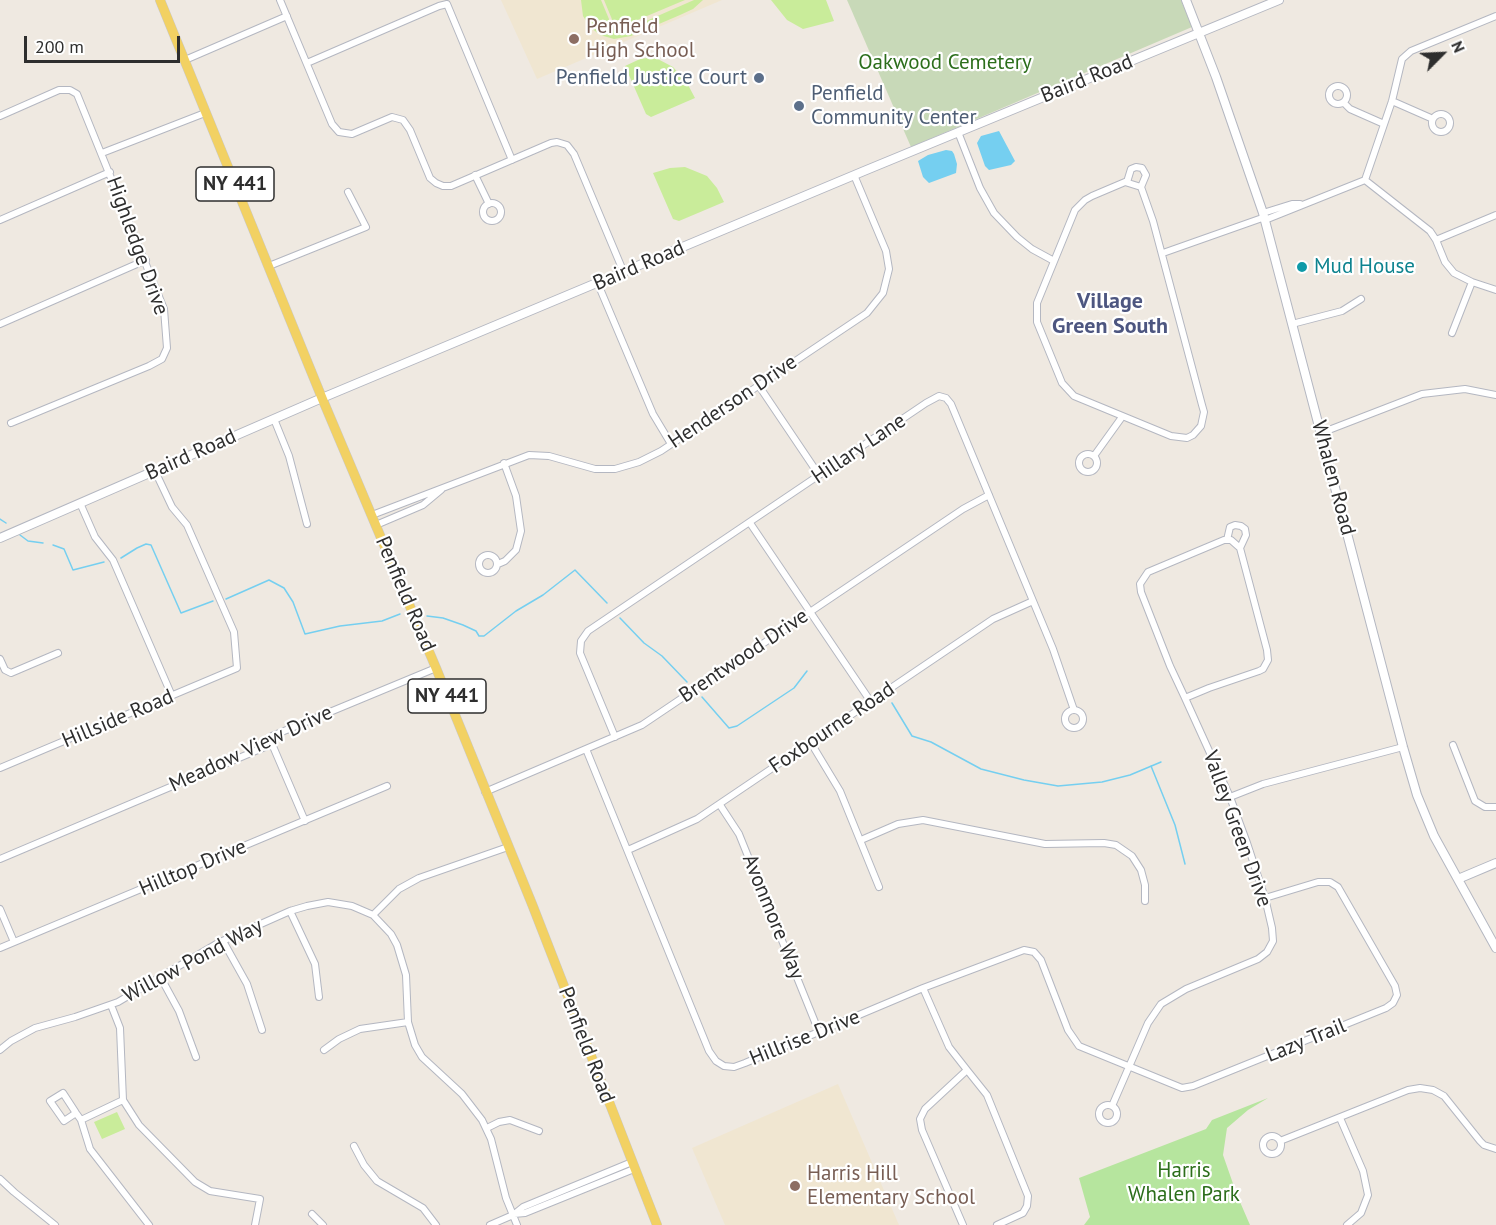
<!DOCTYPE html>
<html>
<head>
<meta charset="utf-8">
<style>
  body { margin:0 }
  #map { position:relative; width:1496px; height:1225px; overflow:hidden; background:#efe9e1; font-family:"PT Sans",sans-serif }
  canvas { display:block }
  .north { position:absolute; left:1412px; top:24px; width:60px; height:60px; -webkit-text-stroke:4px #fff; paint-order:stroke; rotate:66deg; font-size:16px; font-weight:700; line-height:24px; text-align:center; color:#2e2e2e }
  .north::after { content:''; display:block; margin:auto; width:21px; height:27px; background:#2e2e2e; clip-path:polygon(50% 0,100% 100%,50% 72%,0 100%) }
  .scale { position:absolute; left:24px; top:36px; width:156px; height:27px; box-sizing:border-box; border:3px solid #2e2e2e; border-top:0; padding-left:8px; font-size:18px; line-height:21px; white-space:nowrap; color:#2e2e2e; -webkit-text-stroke:4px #fff; paint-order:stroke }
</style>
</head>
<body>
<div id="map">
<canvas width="1496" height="1225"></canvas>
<div class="north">N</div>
<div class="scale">200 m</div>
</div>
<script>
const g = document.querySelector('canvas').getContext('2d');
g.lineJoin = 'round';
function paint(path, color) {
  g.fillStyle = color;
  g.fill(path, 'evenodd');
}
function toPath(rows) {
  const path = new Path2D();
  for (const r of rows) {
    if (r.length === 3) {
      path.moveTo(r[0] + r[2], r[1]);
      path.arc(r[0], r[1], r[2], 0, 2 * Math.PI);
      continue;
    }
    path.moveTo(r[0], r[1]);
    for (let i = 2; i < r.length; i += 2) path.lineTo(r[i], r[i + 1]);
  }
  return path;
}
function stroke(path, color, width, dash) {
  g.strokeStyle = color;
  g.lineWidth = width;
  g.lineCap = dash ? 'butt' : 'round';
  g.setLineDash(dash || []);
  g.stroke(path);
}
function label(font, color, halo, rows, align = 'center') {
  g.font = font + ' "PT Sans",sans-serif';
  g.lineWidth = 4.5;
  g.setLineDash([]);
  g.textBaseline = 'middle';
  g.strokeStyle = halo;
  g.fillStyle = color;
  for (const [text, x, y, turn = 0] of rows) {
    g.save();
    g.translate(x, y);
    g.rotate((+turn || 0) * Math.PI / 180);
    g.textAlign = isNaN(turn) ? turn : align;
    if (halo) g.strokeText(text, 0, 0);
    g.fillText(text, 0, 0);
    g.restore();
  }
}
paint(toPath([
  [501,0,722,0,537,79],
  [838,1084,899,1225,725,1225,692,1148]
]), '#f0e6d1');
paint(toPath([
  [1268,1098,1248,1110,1227,1128,1223,1155,1237,1195,1250,1225,1084,1225,1090,1217,1079,1178,1206,1129,1212,1120]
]), '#b6e59e');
paint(toPath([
  [847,0,1181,0,1192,27,911,147]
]), '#c8d9b8');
paint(toPath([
  [581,0,601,0,614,31,617,32,628,29,694,0,703,0,693,9,680,15,631,36,614,39,600,35,590,27,583,16],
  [604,0,685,0,616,29],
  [771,0,826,0,834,21,803,29,787,20],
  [654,57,673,67,687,83,695,98,651,117,646,114,625,66,640,59],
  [685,167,707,176,717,188,724,202,679,221,673,219,653,173,670,168],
  [117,1112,125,1129,102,1139,94,1122]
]), '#c9ec9a');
paint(toPath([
  [999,131,1015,161,1011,165,989,170,985,166,977,143,981,136],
  [946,150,952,151,954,154,957,164,956,173,929,183,923,177,918,161,928,155]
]), '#75cff0');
stroke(toPath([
  [0,519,6,523],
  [20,535,28,541,43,543],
  [53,545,64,549,73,570,104,562],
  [121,558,137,548,146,544,151,545,181,613,213,601],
  [226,599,269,580,284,588,293,602,305,634,340,626,382,621,400,614],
  [427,616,443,618,463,625,476,631,479,636,484,636,516,611,543,595,575,570,607,603],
  [620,618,644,643,662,656,687,682],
  [702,697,729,728,737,726,794,688,807,671],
  [892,703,912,736,931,742,981,769,1024,780,1058,786,1102,782,1130,775,1161,762],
  [1151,766,1175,825,1185,864]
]), '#75cff0', 1.5);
const street = toPath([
  [280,0,332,124,339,132,352,134,392,117,403,120,410,130,430,178,436,183,443,186,451,186,551,143,557,142,567,145,574,154,624,273],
  [185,60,287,16],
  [307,63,439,6,447,4,512,160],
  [1338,95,9],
  [1392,101,1433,119],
  [1344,103,1350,109,1384,124],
  [1441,123,9],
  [0,116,59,90,70,90,77,94,164,309,167,348,162,359,149,366,11,423],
  [958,132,980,188,994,213,1017,237,1032,249,1054,261],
  [102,153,205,113],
  [475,175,489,204],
  [1365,180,1430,231,1436,240,1445,262,1454,273,1472,282,1496,290],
  [1125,182,1141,187,1153,221,1202,405,1204,412,1201,426,1193,435,1187,438,1171,436,1074,396,1062,383,1037,322,1037,303,1075,210,1085,200,1092,196,1125,182],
  [1127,182,1131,169,1136,167,1142,168,1146,175,1141,187],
  [492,212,9],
  [1263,213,1292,204,1300,204],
  [0,220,110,172],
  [1265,220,1365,180,1392,101,1402,59,1411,51,1496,16],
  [1436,240,1496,215],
  [1163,253,1265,217],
  [269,266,366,227,348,192],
  [598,284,653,414,671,444],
  [0,324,146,260],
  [1292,324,1342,311,1361,299],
  [1452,333,1472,282],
  [759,386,819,475],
  [274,419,289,456,307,524],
  [1321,433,1422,394,1465,389,1496,395],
  [1088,463,9],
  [1094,456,1122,417],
  [80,503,95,537,113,560,172,696],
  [372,515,529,455,549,456,595,469,615,469,639,462,661,451,867,313,883,293,889,269,886,251,854,175],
  [750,523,871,702],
  [376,525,423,505,441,490],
  [1224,540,1231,540,1240,548,1267,650,1268,660,1263,669,1259,671,1209,688,1185,698,1170,666,1141,592,1140,584,1148,572,1224,540],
  [1227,540,1230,527,1235,525,1241,526,1245,529,1246,535,1240,548],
  [488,564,9],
  [498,564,505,561,516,550,521,531,516,496,504,463],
  [0,659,5,670,11,673,58,653],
  [1074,719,9],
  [615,737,580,653,581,641,588,631,926,403,939,396,946,398,951,404,1053,649,1074,710],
  [811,743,840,791,879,887],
  [1453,745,1475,801,1485,807,1496,807],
  [586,749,709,1051,716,1061,724,1066,734,1067,745,1063,923,988,1024,950,1034,952,1041,960,1068,1030,1079,1046,1182,1088,1193,1086,1386,1008,1393,1003,1397,995,1395,986,1338,887,1330,882,1318,882,1265,898],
  [0,768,237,668,234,632,187,525,172,507,155,471],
  [485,792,642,725,963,509,989,495],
  [1230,797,1263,784,1403,747],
  [720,805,739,834,819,1032],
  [305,821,272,744,272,736,436,668],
  [861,840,898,824,923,820,1045,844,1104,843,1116,845,1132,856,1141,870,1145,885,1145,901],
  [628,850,697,819,993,619,1033,601],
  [0,859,272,744],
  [0,909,14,942],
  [290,911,315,964,319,997],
  [373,915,399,889,419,878,508,847],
  [223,941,247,984,262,1030],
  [0,948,387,786],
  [161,978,179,1011,196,1057],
  [923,988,949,1047,967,1070],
  [111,1005,120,1028,123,1100,139,1125,195,1182,210,1191,260,1199,255,1225],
  [0,1050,11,1041,35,1028,75,1017,118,1002,218,943,290,911,307,906,328,902,352,906,373,915,391,934,397,945,406,975,408,1022,415,1045,422,1057,462,1094,482,1120,491,1139,506,1198,517,1225],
  [324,1050,339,1039,360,1029,408,1022],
  [123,1100,81,1120,90,1149,149,1225],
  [1108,1114,9],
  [1112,1106,1148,1023,1161,1004,1186,989,1258,959,1267,952,1273,941,1272,928,1265,898,1247,843,1230,797,1185,698],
  [76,1113,64,1121,50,1101,63,1093,76,1113,81,1120],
  [1340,1118,1363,1171,1368,1195,1361,1213,1347,1225],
  [487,1128,499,1122,510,1120,539,1131],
  [1272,1145,9],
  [1280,1141,1408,1090,1420,1088,1433,1090,1444,1096,1480,1141,1484,1145,1496,1149],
  [354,1146,364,1165,377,1181,423,1208,436,1225],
  [0,1179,14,1192,55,1225],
  [312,1214,323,1225],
  [514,1214,525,1213,634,1169],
  [490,1225,513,1215,523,1207,632,1162],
  [963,1225,922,1130,920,1119,925,1109,967,1070,987,1095,1028,1196,1027,1206,1023,1213,997,1225]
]);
const secondary = toPath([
  [1186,0,1216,77,1263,213,1403,747,1417,795,1434,836,1496,948],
  [0,538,322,398,864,171,1279,0],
  [1458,879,1496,863]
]);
const primary = toPath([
  [160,0,322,398,436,668,532,904,657,1225]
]);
stroke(street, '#b4b7c1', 8);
stroke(secondary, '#b4b7c1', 10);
stroke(primary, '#c9c9c9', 10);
stroke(street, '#fff', 6);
stroke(secondary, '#fff', 8);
stroke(primary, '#f2d163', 9);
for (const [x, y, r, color] of [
  [574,39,6,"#8d6e63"],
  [759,78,6,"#5c6f8a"],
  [799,106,6,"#5c6f8a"],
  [1302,267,6,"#0f9aa8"],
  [795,1186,6,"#8d6e63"]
]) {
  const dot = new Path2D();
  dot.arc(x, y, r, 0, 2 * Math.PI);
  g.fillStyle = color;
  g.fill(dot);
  stroke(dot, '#fff', 2);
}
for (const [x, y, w] of [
  [235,184,78],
  [447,696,78]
]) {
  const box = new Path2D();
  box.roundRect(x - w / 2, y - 17, w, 34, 4.5);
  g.fillStyle = '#fff';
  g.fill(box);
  stroke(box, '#2e2e2e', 1.5);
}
label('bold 20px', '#2e2e2e', null, [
  ["NY 441",235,184],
  ["NY 441",447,696]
]);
label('21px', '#785e54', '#fff', [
  ["Penfield",586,27],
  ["High School",586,51],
  ["Harris Hill",807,1174],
  ["Elementary School",807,1198]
], 'left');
label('21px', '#2c6e1b', '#fff', [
  ["Oakwood Cemetery",945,63],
  ["Harris",1184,1171],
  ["Whalen Park",1184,1195]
]);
label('21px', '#4e5e75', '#fff', [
  ["Penfield Justice Court",747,78],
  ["Penfield",811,94,"left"],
  ["Community Center",811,118,"left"]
], 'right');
label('21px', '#2e2e2e', '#fff', [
  ["Baird Road",1087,79,-22],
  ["Highledge Drive",137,246,70],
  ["Baird Road",639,266,-23],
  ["Henderson Drive",733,402,-34],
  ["Hillary Lane",859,449,-34],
  ["Baird Road",191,455,-24],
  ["Whalen Road",1333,478,75],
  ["Penfield Road",405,594,67],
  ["Brentwood Drive",744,656,-34],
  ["Hillside Road",118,719,-23],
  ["Foxbourne Road",832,728,-34],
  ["Meadow View Drive",251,749,-25],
  ["Valley Green Drive",1237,829,70],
  ["Hilltop Drive",193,868,-23],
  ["Avonmore Way",773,917,68],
  ["Willow Pond Way",193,961,-28],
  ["Hillrise Drive",805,1038,-22],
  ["Lazy Trail",1306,1041,-22],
  ["Penfield Road",586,1045,69]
]);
label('21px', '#0d838f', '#fff', [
  ["Mud House",1314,267]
], 'left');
label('bold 22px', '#4d5680', '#fff', [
  ["Village",1110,302],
  ["Green South",1110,327]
]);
</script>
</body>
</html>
